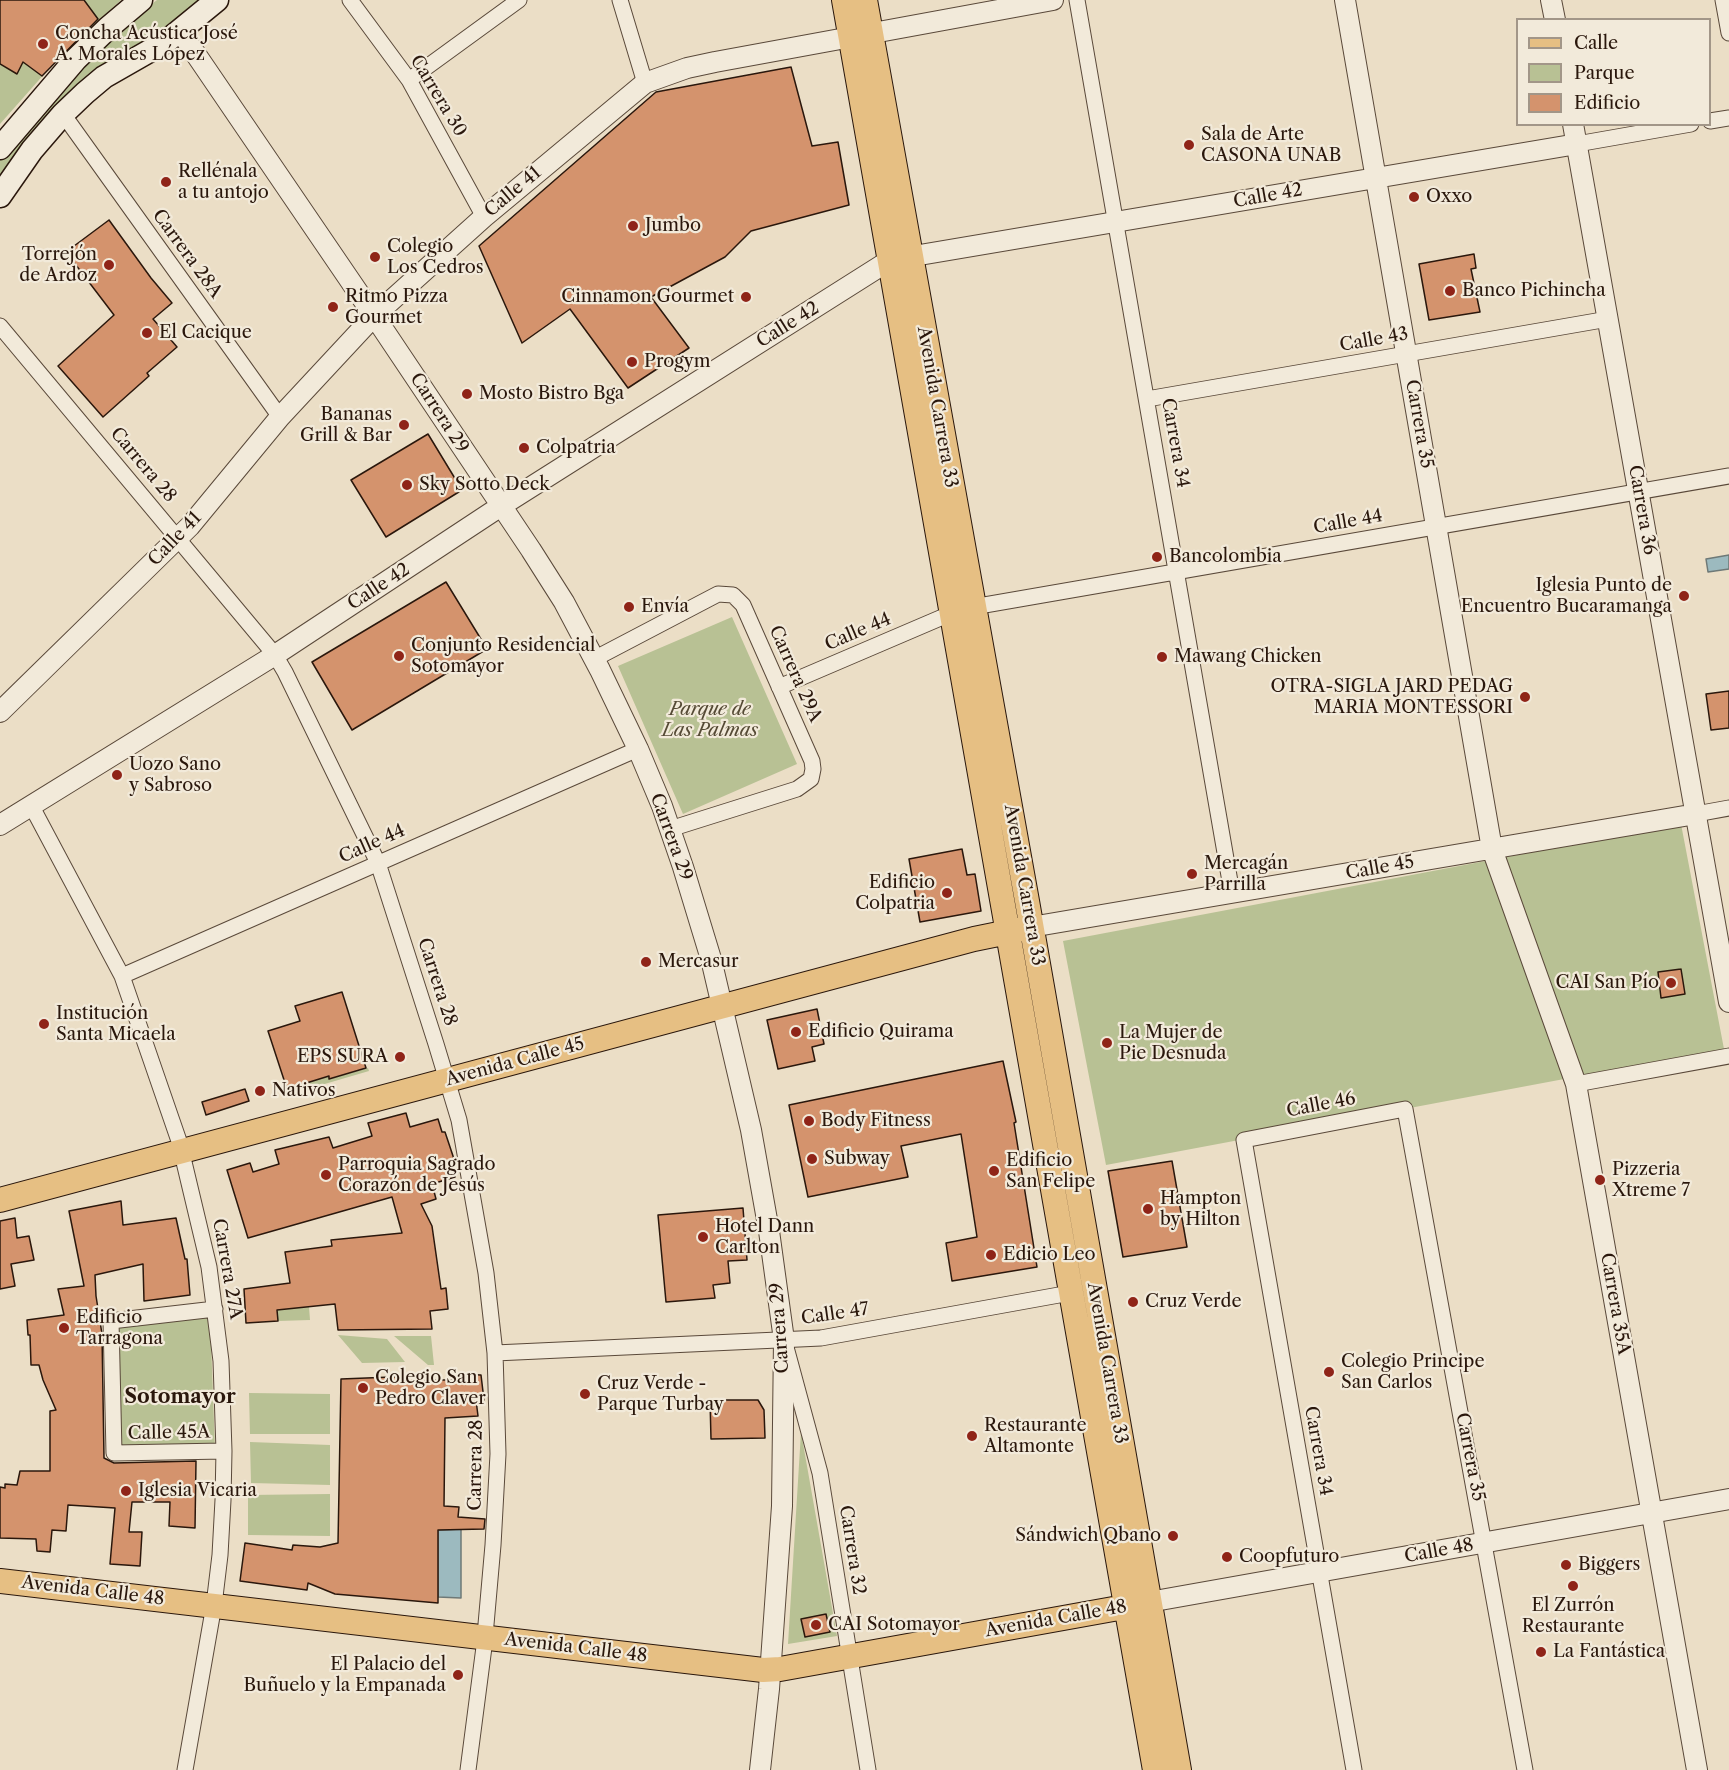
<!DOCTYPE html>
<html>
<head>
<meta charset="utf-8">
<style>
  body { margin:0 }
  #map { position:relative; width:1729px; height:1770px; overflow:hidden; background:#ebdec6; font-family:"Libre Caslon Text",serif }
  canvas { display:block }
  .legend { position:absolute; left:1516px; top:18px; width:195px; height:108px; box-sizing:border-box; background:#f2eada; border:2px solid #a29688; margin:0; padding:8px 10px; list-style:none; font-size:18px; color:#2a170c }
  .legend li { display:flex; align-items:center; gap:12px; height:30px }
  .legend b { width:30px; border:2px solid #a29688 }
</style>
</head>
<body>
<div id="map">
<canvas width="1729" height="1770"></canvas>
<ul class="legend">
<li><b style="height:8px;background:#e6bf83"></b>Calle</li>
<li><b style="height:16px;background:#b8c194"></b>Parque</li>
<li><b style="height:16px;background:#d4936d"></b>Edificio</li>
</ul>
</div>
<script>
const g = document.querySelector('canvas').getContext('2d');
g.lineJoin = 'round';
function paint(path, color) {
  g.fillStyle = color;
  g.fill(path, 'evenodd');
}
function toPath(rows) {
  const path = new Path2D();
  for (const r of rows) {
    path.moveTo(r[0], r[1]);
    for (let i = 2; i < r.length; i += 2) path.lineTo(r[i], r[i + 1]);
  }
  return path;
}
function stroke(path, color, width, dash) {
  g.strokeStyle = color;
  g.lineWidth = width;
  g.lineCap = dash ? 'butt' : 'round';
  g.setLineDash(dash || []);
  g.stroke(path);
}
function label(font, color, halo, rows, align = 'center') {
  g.font = font + ' "Libre Caslon Text",serif';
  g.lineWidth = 4.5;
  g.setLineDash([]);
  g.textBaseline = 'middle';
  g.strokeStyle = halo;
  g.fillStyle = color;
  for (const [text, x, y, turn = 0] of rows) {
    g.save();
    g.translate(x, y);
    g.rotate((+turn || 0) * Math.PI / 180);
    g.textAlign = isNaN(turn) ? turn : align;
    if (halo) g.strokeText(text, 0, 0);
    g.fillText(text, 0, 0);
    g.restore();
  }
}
paint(toPath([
  [0,0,121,0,85,33,46,72,0,124],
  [157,0,208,0,0,182,0,159,52,95,130,21],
  [732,617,797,764,683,814,618,666],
  [1681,824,1724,1049,1106,1165,1063,941],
  [325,1064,330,1079,368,1068,369,1071,311,1088,305,1068],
  [309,1307,310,1320,278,1321,277,1309],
  [210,1315,215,1449,118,1450,116,1324],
  [338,1335,387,1339,405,1362,362,1363],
  [394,1336,431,1336,434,1365,428,1365],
  [249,1393,330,1394,330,1434,250,1434],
  [801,1432,837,1636,788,1644],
  [250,1442,330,1445,330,1485,251,1483],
  [330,1494,330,1536,248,1535,248,1495]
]), '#b8c194');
const water = toPath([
  [1729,555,1729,569,1708,572,1706,559,1729,555],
  [461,1529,461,1598,438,1597,438,1530,461,1529]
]);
paint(water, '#9cbabf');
stroke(water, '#6e7977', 1.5);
const building = toPath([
  [0,0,84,0,98,19,42,76,23,62,17,74,0,64,0,0],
  [791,67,812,146,838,142,849,205,751,231,725,257,651,297,689,348,628,388,570,309,522,343,479,246,656,92,791,67],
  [109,220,151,278,172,303,153,319,177,347,147,373,149,376,103,417,58,366,114,315,66,252,109,220],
  [1474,254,1476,268,1471,269,1480,312,1429,320,1419,264,1474,254],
  [428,434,462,490,386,537,351,480,428,434],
  [446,582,487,649,352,730,312,662,446,582],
  [1729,691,1729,728,1711,730,1706,694,1729,691],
  [962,849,967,875,975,874,981,911,920,922,909,859,962,849],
  [1681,969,1685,994,1661,998,1658,972,1681,969],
  [342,992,366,1068,329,1079,329,1076,287,1089,268,1031,300,1021,295,1006,342,992],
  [817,1009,824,1044,812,1047,815,1061,778,1069,767,1020,817,1009],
  [1003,1061,1016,1122,1014,1123,1037,1267,952,1281,946,1243,977,1237,961,1134,901,1146,908,1177,808,1197,789,1105,1003,1061],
  [245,1089,249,1101,206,1115,202,1102,245,1089],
  [406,1113,410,1127,438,1119,442,1132,445,1132,456,1165,452,1167,455,1177,432,1184,436,1199,421,1204,432,1226,441,1289,446,1288,448,1309,430,1311,432,1329,338,1330,335,1304,277,1310,278,1321,246,1323,244,1289,290,1283,285,1252,332,1246,331,1240,402,1233,392,1197,248,1238,227,1170,250,1163,253,1172,279,1164,275,1150,329,1137,333,1148,372,1136,368,1123,406,1113],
  [1172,1161,1187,1247,1123,1257,1108,1171,1172,1161],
  [121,1201,123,1225,176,1218,185,1259,187,1259,190,1295,144,1301,143,1264,95,1275,96,1296,102,1334,104,1458,114,1463,196,1461,195,1528,169,1526,170,1502,132,1502,129,1532,142,1532,140,1566,110,1564,115,1508,68,1505,66,1531,52,1530,50,1552,37,1551,36,1539,0,1538,0,1487,5,1488,5,1484,17,1485,20,1471,50,1471,50,1411,56,1410,43,1380,39,1365,31,1365,30,1335,28,1335,27,1320,64,1315,58,1289,84,1286,69,1211,121,1201],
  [743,1208,747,1260,728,1261,730,1283,713,1285,715,1298,666,1302,658,1215,743,1208],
  [15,1218,17,1238,29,1236,34,1260,11,1264,15,1286,0,1289,0,1221,15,1218],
  [453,1374,481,1375,484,1400,476,1400,478,1416,445,1418,444,1506,459,1507,458,1517,485,1519,484,1529,438,1530,438,1603,335,1594,308,1583,307,1590,240,1581,245,1543,292,1550,293,1545,320,1547,338,1543,341,1379,417,1376,417,1380,453,1380,453,1374],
  [710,1400,758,1400,764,1410,765,1438,711,1439,710,1400],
  [826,1614,830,1632,805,1637,801,1619,826,1614]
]);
paint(building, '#d4936d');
stroke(building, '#2a170c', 1.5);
const minor = toPath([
  [350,0,409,80,484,217],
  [620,0,645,83],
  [1077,0,1232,893],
  [1723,0,1729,33],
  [409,80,519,0],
  [63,114,280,417],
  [1710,121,1729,118],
  [1577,144,1691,124],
  [0,326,275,655,285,672,378,863,436,1044,459,1120,486,1273,495,1353,498,1454,493,1545,484,1647,468,1770],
  [1147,399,1608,319],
  [973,607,1729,476],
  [594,659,718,594,733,595,743,605,812,761,813,769,811,779,797,789,670,829],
  [779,687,952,613],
  [31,805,122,976,179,1141,209,1267,221,1361,224,1451,223,1500,220,1555,214,1605,185,1770],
  [1696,814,1729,808],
  [122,976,638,749],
  [1576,1084,1729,1056],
  [215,1309,111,1321,114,1453,224,1451],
  [787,1351,820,1473,868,1770],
  [495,1353,821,1338,1070,1293],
  [1354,1770,1244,1140,1405,1109,1525,1770]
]);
const tertiary = toPath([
  [1345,0,1492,849,1576,1084,1697,1770],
  [1551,0,1555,20],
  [180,31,381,326,531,550,564,602,600,670,638,749,662,806,683,867,711,959,751,1130,769,1231,784,1340,782,1506,769,1689,760,1770],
  [1573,124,1729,1002],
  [0,712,190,526,280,417,374,316,484,217,645,83,687,68,715,62,1053,0],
  [0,825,275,655,501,506,890,260,1577,144],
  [1031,927,1696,814],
  [1149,1602,1729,1499]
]);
const secondary = toPath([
  [0,148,76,59,108,28,141,0],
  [0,196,32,150,63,114,85,93,104,77,167,41,217,0]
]);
const primary = toPath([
  [844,0,1155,1770],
  [865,0,1027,901,1179,1770],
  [0,1200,974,939,1023,929],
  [0,1581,763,1670,780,1669,1141,1604]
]);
stroke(minor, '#5a493a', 17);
stroke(tertiary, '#5a493a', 22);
stroke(secondary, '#2a170c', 25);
stroke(primary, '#2a170c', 26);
stroke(minor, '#f2eada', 15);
stroke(tertiary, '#f2eada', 20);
stroke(secondary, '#f2eada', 22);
stroke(primary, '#e6bf83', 24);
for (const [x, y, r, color] of [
  [43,44,6,"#8f2418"],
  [1189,145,6,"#8f2418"],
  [166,182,6,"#8f2418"],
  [1414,197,6,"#8f2418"],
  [633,226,6,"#8f2418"],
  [375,257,6,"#8f2418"],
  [109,265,6,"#8f2418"],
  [1450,291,6,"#8f2418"],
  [746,297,6,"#8f2418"],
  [333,307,6,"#8f2418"],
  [147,333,6,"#8f2418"],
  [632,362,6,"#8f2418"],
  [467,394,6,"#8f2418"],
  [404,425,6,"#8f2418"],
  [524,448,6,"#8f2418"],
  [407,485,6,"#8f2418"],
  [1157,557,6,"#8f2418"],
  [1684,596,6,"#8f2418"],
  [629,607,6,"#8f2418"],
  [399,656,6,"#8f2418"],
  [1162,657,6,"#8f2418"],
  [1525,697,6,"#8f2418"],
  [117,775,6,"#8f2418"],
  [1192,874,6,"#8f2418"],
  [947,893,6,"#8f2418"],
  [646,962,6,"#8f2418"],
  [1671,983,6,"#8f2418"],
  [44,1024,6,"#8f2418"],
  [796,1032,6,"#8f2418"],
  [1107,1043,6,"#8f2418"],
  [400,1057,6,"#8f2418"],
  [260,1091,6,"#8f2418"],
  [809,1121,6,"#8f2418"],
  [812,1159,6,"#8f2418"],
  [994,1171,6,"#8f2418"],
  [326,1175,6,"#8f2418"],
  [1600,1180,6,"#8f2418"],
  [1148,1209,6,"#8f2418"],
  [703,1237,6,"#8f2418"],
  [991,1255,6,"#8f2418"],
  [1133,1302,6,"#8f2418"],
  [64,1328,6,"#8f2418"],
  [1329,1372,6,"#8f2418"],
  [363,1388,6,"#8f2418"],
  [585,1394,6,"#8f2418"],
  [972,1436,6,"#8f2418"],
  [126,1491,6,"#8f2418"],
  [1173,1536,6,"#8f2418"],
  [1227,1557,6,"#8f2418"],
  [1566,1565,6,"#8f2418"],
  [1573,1586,6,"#8f2418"],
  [816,1625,6,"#8f2418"],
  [1541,1652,6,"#8f2418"],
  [458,1675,6,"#8f2418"]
]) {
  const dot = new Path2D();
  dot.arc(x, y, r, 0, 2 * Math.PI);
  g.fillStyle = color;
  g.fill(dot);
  stroke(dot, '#f2eada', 2);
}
label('18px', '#2a170c', '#f2eada', [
  ["Concha Acústica José",55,34],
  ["A. Morales López",55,55],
  ["Sala de Arte",1201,135],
  ["CASONA UNAB",1201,156],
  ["Rellénala",178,172],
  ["a tu antojo",178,193],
  ["Oxxo",1426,197],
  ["Jumbo",645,226],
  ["Colegio",387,247],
  ["Los Cedros",387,268],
  ["Torrejón",97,255,"right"],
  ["de Ardoz",97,276,"right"],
  ["Banco Pichincha",1462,291],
  ["Ritmo Pizza",345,297],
  ["Gourmet",345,318],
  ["Cinnamon Gourmet",734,297,"right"],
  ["El Cacique",159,333],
  ["Progym",644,362],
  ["Mosto Bistro Bga",479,394],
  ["Bananas",392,415,"right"],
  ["Grill & Bar",392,436,"right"],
  ["Colpatria",536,448],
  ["Sky Sotto Deck",419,485],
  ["Bancolombia",1169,557],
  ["Iglesia Punto de",1672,586,"right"],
  ["Encuentro Bucaramanga",1672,607,"right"],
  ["Envía",641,607],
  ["Conjunto Residencial",411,646],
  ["Sotomayor",411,667],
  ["Mawang Chicken",1174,657],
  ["OTRA-SIGLA JARD PEDAG",1513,687,"right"],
  ["MARIA MONTESSORI",1513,708,"right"],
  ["Uozo Sano",129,765],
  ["y Sabroso",129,786],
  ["Mercagán",1204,864],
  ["Parrilla",1204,885],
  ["Edificio",935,883,"right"],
  ["Colpatria",935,904,"right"],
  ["Mercasur",658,962],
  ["CAI San Pío",1659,983,"right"],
  ["Institución",56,1014],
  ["Santa Micaela",56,1035],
  ["Edificio Quirama",808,1032],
  ["La Mujer de",1119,1033],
  ["Pie Desnuda",1119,1054],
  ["EPS SURA",388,1057,"right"],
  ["Nativos",272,1091],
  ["Body Fitness",821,1121],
  ["Subway",824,1159],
  ["Edificio",1006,1161],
  ["San Felipe",1006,1182],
  ["Parroquia Sagrado",338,1165],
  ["Corazón de Jesús",338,1186],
  ["Pizzeria",1612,1170],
  ["Xtreme 7",1612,1191],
  ["Hampton",1160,1199],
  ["by Hilton",1160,1220],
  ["Hotel Dann",715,1227],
  ["Carlton",715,1248],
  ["Edicio Leo",1003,1255],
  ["Cruz Verde",1145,1302],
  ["Edificio",76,1318],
  ["Tarragona",76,1339],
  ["Colegio Principe",1341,1362],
  ["San Carlos",1341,1383],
  ["Colegio San",375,1378],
  ["Pedro Claver",375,1399],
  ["Cruz Verde -",597,1384],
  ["Parque Turbay",597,1405],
  ["Restaurante",984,1426],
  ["Altamonte",984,1447],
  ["Iglesia Vicaria",138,1491],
  ["Sándwich Qbano",1161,1536,"right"],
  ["Coopfuturo",1239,1557],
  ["Biggers",1578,1565],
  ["El Zurrón",1573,1606,"center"],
  ["Restaurante",1573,1627,"center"],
  ["CAI Sotomayor",828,1625],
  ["La Fantástica",1553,1652],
  ["El Palacio del",446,1665,"right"],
  ["Buñuelo y la Empanada",446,1686,"right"]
], 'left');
label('18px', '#2a170c', '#f2eada', [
  ["Carrera 30",438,96,59],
  ["Calle 41",513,192,-40],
  ["Calle 42",1268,196,-10],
  ["Carrera 28A",187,254,54],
  ["Calle 42",788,325,-32],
  ["Calle 43",1374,340,-10],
  ["Avenida Carrera 33",937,407,80],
  ["Carrera 29",439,413,57],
  ["Carrera 35",1419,424,80],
  ["Carrera 34",1175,443,80],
  ["Carrera 28",143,465,50],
  ["Carrera 36",1642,510,80],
  ["Calle 44",1348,522,-10],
  ["Calle 41",175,539,-46],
  ["Calle 42",379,587,-33],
  ["Calle 44",858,632,-23],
  ["Carrera 29A",795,674,66],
  ["Carrera 29",671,837,70],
  ["Calle 44",372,844,-24],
  ["Calle 45",1380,868,-10],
  ["Avenida Carrera 33",1024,885,80],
  ["Carrera 28",437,982,72],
  ["Avenida Calle 45",515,1062,-15],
  ["Calle 46",1321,1105,-11],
  ["Carrera 27A",227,1269,80],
  ["Carrera 35A",1615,1304,80],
  ["Calle 47",835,1314,-8],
  ["Carrera 29",780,1328,-94],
  ["Avenida Carrera 33",1107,1363,80],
  ["Calle 45A",169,1433,-1],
  ["Carrera 34",1318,1451,80],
  ["Carrera 35",1470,1457,79],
  ["Carrera 28",476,1465,-89],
  ["Carrera 32",852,1550,81],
  ["Calle 48",1439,1551,-10],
  ["Avenida Calle 48",93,1591,7],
  ["Avenida Calle 48",1056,1619,-10],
  ["Avenida Calle 48",576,1648,7]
]);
label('italic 18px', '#554a35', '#f2eada', [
  ["Parque de",710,710],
  ["Las Palmas",710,731]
]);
label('bold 20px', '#2a170c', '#f2eada', [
  ["Sotomayor",180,1397]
]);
</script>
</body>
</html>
